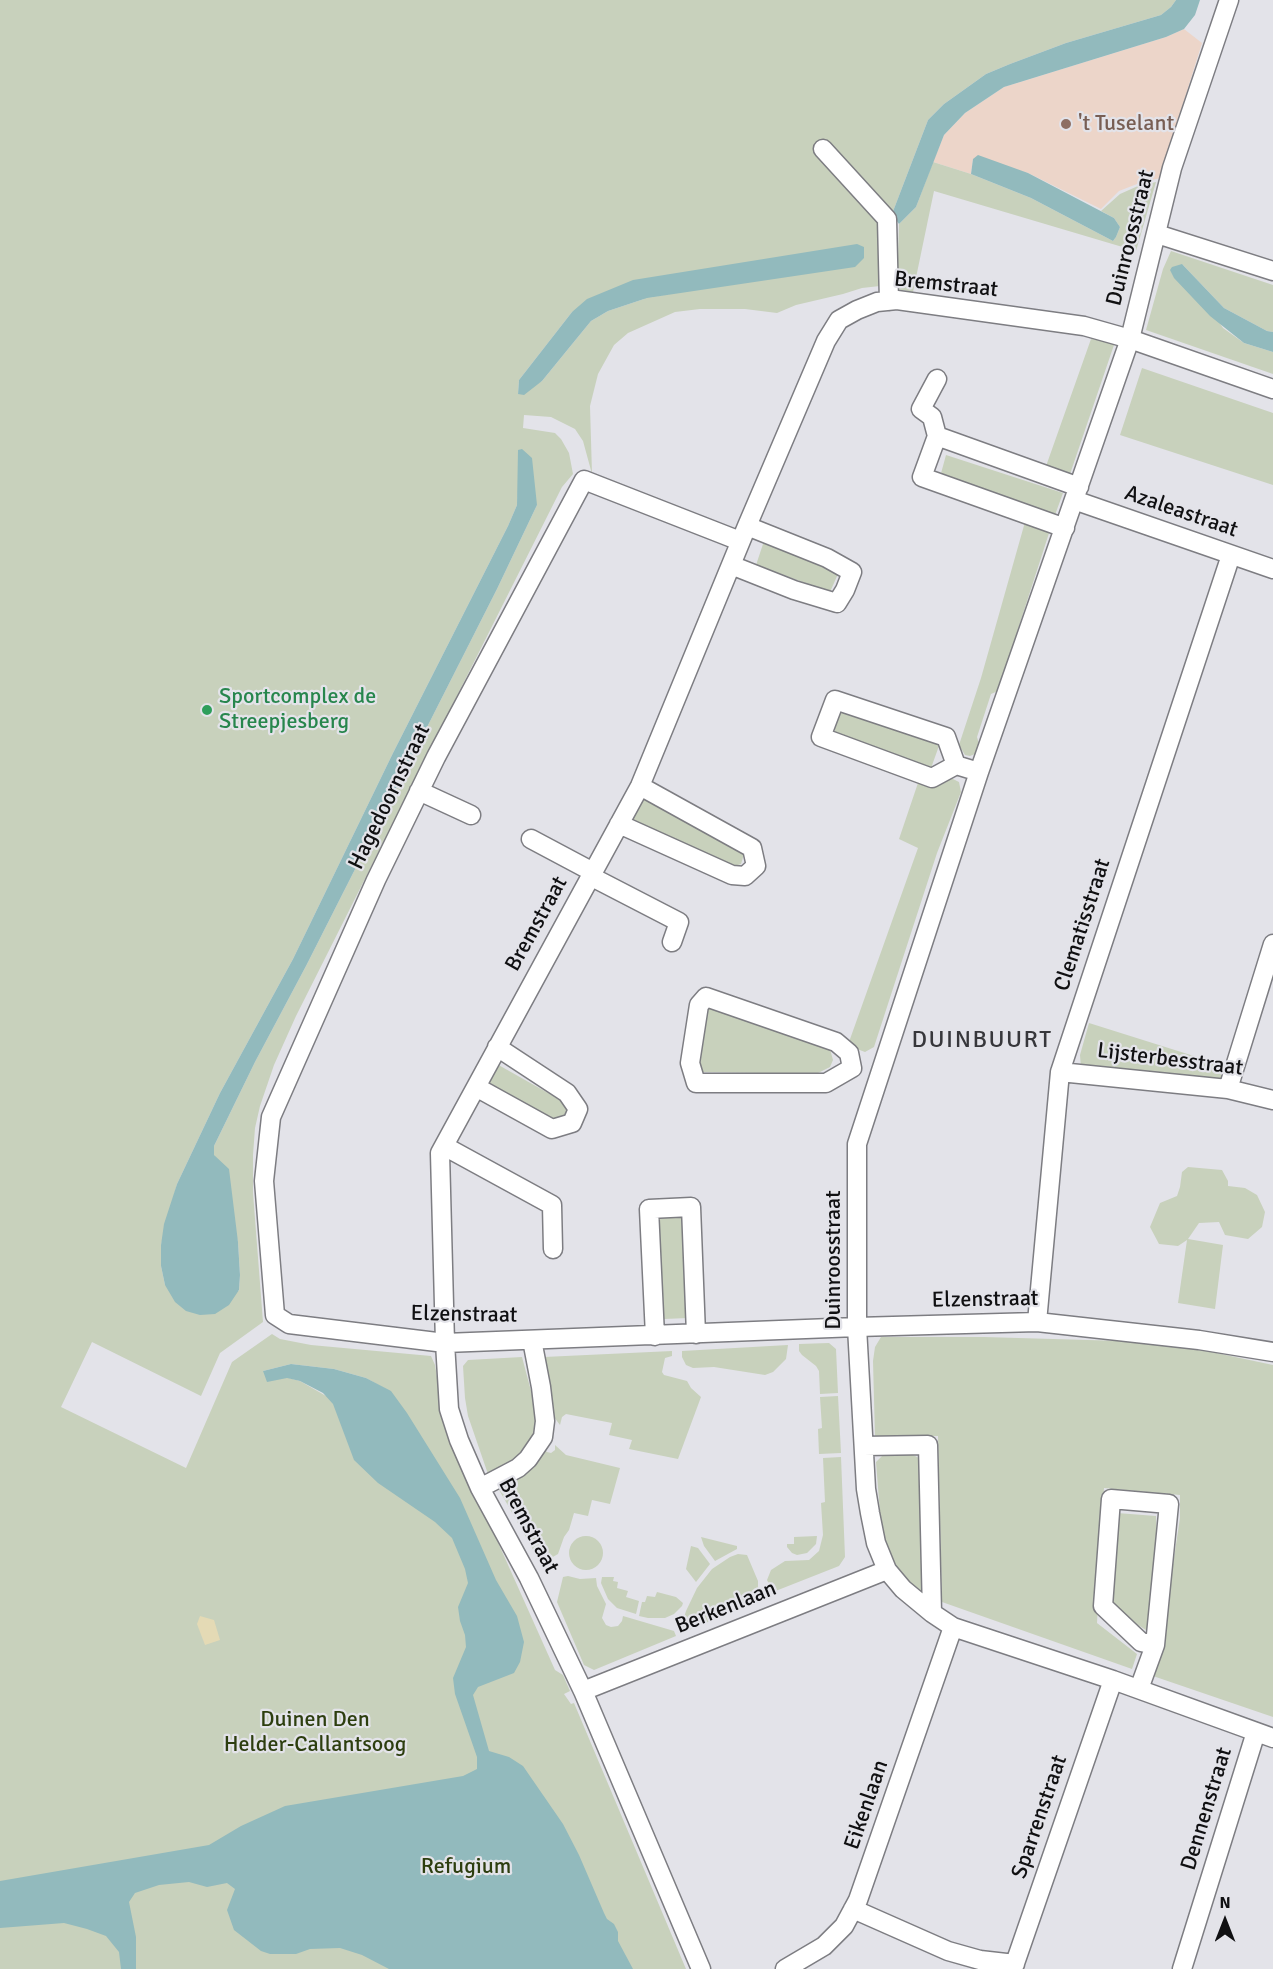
<!DOCTYPE html>
<html>
<head>
<meta charset="utf-8">
<style>
  body { margin:0 }
  #map { position:relative; width:1273px; height:1969px; overflow:hidden; background:#e3e3e9; font-family:Signika,sans-serif }
  canvas { display:block }
  .north { position:absolute; left:1195px; top:1891px; width:60px; height:60px; -webkit-text-stroke:4px #e3e3e9; paint-order:stroke; rotate:0deg; font-size:16px; font-weight:700; line-height:24px; text-align:center; color:#101012 }
  .north::after { content:''; display:block; margin:auto; width:21px; height:27px; background:#101012; clip-path:polygon(50% 0,100% 100%,50% 72%,0 100%) }
</style>
</head>
<body>
<div id="map">
<canvas width="1273" height="1969"></canvas>
<div class="north">N</div>
</div>
<script>
const g = document.querySelector('canvas').getContext('2d');
g.lineJoin = 'round';
function paint(path, color) {
  g.fillStyle = color;
  g.fill(path, 'evenodd');
}
function toPath(rows) {
  const path = new Path2D();
  for (const r of rows) {
    if (r.length === 3) {
      path.moveTo(r[0] + r[2], r[1]);
      path.arc(r[0], r[1], r[2], 0, 2 * Math.PI);
      continue;
    }
    path.moveTo(r[0], r[1]);
    for (let i = 2; i < r.length; i += 2) path.lineTo(r[i], r[i + 1]);
  }
  return path;
}
function stroke(path, color, width, dash) {
  g.strokeStyle = color;
  g.lineWidth = width;
  g.lineCap = dash ? 'butt' : 'round';
  g.setLineDash(dash || []);
  g.stroke(path);
}
function label(font, color, halo, rows, align = 'center') {
  g.font = font + ' Signika,sans-serif';
  g.lineWidth = 4.5;
  g.setLineDash([]);
  g.textBaseline = 'middle';
  g.strokeStyle = halo;
  g.fillStyle = color;
  for (const [text, x, y, turn = 0] of rows) {
    g.save();
    g.translate(x, y);
    g.rotate((+turn || 0) * Math.PI / 180);
    g.textAlign = isNaN(turn) ? turn : align;
    if (halo) g.strokeText(text, 0, 0);
    g.fillText(text, 0, 0);
    g.restore();
  }
}
paint(toPath([
  [1184,29,1202,43,1160,178,1137,184,1119,191,1101,209,1028,173,973,159,971,174,933,162,944,135,965,113,1004,87,1166,37]
]), '#ecd5c9');
paint(toPath([
  [0,0,1176,0,1171,7,1161,15,1066,43,1010,64,986,74,944,104,928,120,892,214,878,233,880,286,862,288,843,294,796,305,777,313,745,309,700,309,675,312,628,333,614,345,598,374,590,406,592,474,583,441,575,429,551,417,524,415,523,428,555,433,561,439,569,453,573,474,562,487,296,1016,274,1065,260,1106,255,1128,253,1155,253,1193,263,1322,220,1353,201,1396,92,1342,61,1407,186,1468,232,1362,272,1334,280,1339,311,1345,431,1356,435,1365,443,1414,454,1444,555,1670,563,1675,570,1691,564,1694,571,1704,574,1703,686,1969,0,1969],
  [864,258,647,298,608,311,591,321,542,381,518,394,519,380,572,312],
  [519,478,537,505,497,589,306,966,255,1062,214,1146,214,1155,238,1242,240,1275,239,1291,165,1285,161,1266,161,1245,177,1184,220,1093,293,959,393,753,508,526,517,505],
  [291,1364,334,1369,366,1378,389,1391,326,1396,300,1381,263,1371],
  [933,162,971,174,1031,198,1113,241,1116,237,1120,227,1114,218,1101,211,1120,194,1138,186,1156,182,1136,251,934,191,913,292,897,289,899,224,916,207],
  [1171,251,1273,285,1273,332,1267,331,1224,308,1182,264,1223,328,1244,343,1273,352,1273,374,1146,330,1163,269],
  [1091,339,1115,342,1069,477,1045,469],
  [1142,368,1273,413,1273,485,1120,435],
  [946,455,1063,493,1055,515,940,477],
  [1025,522,1050,530,998,691,991,694,977,737,979,744,978,748,975,754,970,756,965,755,959,745,981,678],
  [764,541,838,574,830,592,756,565],
  [840,710,940,743,930,771,835,737,835,722],
  [953,779,959,782,961,792,937,853,874,1047,865,1052,857,1049,849,1042,918,848,899,839,919,780],
  [642,798,739,843,745,851,741,864,732,867,630,820],
  [713,1005,830,1049,833,1060,830,1067,816,1074,701,1072,698,1061,705,1012],
  [1089,1023,1232,1068,1224,1079,1081,1068,1080,1055],
  [495,1063,564,1102,568,1113,561,1120,553,1121,485,1083],
  [1188,1167,1222,1170,1228,1181,1228,1186,1245,1188,1257,1195,1265,1212,1262,1227,1248,1239,1225,1235,1219,1222,1199,1223,1188,1239,1223,1245,1215,1309,1178,1303,1187,1240,1178,1246,1159,1244,1150,1227,1160,1203,1177,1196,1180,1187,1182,1172],
  [683,1215,688,1318,664,1319,658,1216],
  [881,1337,984,1337,1122,1341,1188,1347,1273,1365,1273,1717,1153,1676,1161,1644,1180,1518,1180,1495,1104,1488,1097,1623,1137,1654,1132,1669,942,1602,938,1436,875,1437,873,1361,875,1347],
  [829,1343,836,1349,838,1393,820,1394,819,1371,816,1366,802,1355,799,1351,799,1344],
  [788,1345,786,1359,773,1372,765,1375,714,1367,693,1368,686,1365,682,1357,682,1351],
  [672,1351,672,1356,665,1358,662,1372,664,1375,687,1381,691,1388,701,1397,678,1459,629,1449,632,1440,609,1435,612,1423,566,1414,562,1417,560,1425,551,1413,544,1357],
  [522,1357,535,1406,537,1421,536,1435,526,1453,489,1477,468,1416,465,1398,463,1366,468,1360],
  [838,1396,841,1453,819,1454,818,1429,822,1428,820,1397],
  [555,1445,566,1455,620,1468,610,1504,592,1500,588,1516,574,1513,569,1530,564,1537,558,1554,551,1558,535,1553,498,1488,544,1449,547,1452,551,1453,555,1450],
  [883,1455,913,1455,919,1458,922,1592,915,1589,898,1571,891,1561,886,1545,880,1513,876,1462],
  [841,1457,845,1557,839,1566,773,1592,767,1580,771,1570,785,1561,809,1560,819,1551,823,1535,821,1503,825,1502,823,1458],
  [1117,1513,1156,1516,1157,1538,1149,1632,1127,1618,1112,1604],
  [817,1536,816,1544,807,1553,797,1555,792,1553,787,1547,787,1544,794,1544,794,1537],
  [586,1553,17],
  [701,1537,737,1546,737,1549,715,1561,704,1546],
  [691,1546,698,1548,710,1564,696,1582,686,1569],
  [738,1554,747,1555,758,1581,758,1594,750,1595,753,1603,682,1633,682,1624,686,1611,697,1588,712,1569,730,1557],
  [568,1576,580,1579,596,1578,597,1586,606,1604,602,1618,606,1625,611,1627,618,1626,622,1621,623,1616,674,1631,676,1636,594,1670,584,1665,557,1602,563,1577],
  [602,1577,614,1577,613,1581,618,1582,617,1588,628,1591,626,1597,639,1601,636,1614,617,1608,608,1599,601,1583],
  [657,1592,676,1597,683,1603,682,1606,674,1614,665,1618,648,1618,639,1616,642,1602,645,1602,647,1596,655,1597]
]), '#c8d1bc');
paint(toPath([
  [200,1616,214,1620,220,1640,205,1645,197,1624]
]), '#e4dab5');
paint(toPath([
  [1176,0,1200,0,1195,15,1184,29,1166,37,1004,87,965,113,944,135,916,207,899,224,892,214,928,120,944,104,986,74,1010,64,1066,43,1161,15,1171,7],
  [978,155,1028,173,1114,218,1120,227,1116,237,1113,241,1031,198,971,174,973,159],
  [857,244,864,247,864,258,855,267,647,298,608,311,591,321,542,381,524,395,518,394,519,380,572,312,587,299,633,280],
  [1182,264,1224,308,1267,331,1273,332,1273,352,1244,343,1210,316,1174,278,1170,270,1172,267],
  [522,449,532,458,537,505,497,589,306,966,255,1062,214,1146,214,1155,229,1169,238,1242,240,1275,239,1290,229,1305,215,1314,200,1315,186,1311,175,1302,165,1285,161,1266,161,1245,164,1224,177,1184,220,1093,293,959,393,753,508,526,517,505,518,450],
  [291,1364,334,1369,366,1378,391,1391,407,1413,460,1498,496,1580,517,1616,524,1642,520,1662,514,1673,478,1687,473,1695,489,1751,509,1757,523,1766,563,1824,579,1855,604,1913,607,1919,614,1924,618,1932,618,1941,633,1969,389,1969,362,1955,340,1948,310,1949,296,1954,270,1954,261,1951,234,1930,227,1910,235,1889,227,1883,207,1887,189,1882,159,1885,135,1893,129,1902,136,1937,136,1969,121,1969,119,1952,106,1936,87,1929,64,1923,0,1928,0,1881,209,1845,241,1826,285,1806,463,1776,477,1769,477,1757,455,1694,453,1678,466,1647,465,1635,460,1621,458,1607,468,1583,465,1569,452,1538,435,1522,378,1483,354,1460,333,1404,323,1393,300,1381,287,1378,267,1382,263,1371]
]), '#92babd');
const minor = toPath([
  [1229,0,1172,168,1130,339,979,772,857,1144,857,1327,866,1489,870,1513,876,1543,887,1570,903,1589,932,1613,953,1627,1113,1680,1273,1738],
  [823,149,887,219,889,301],
  [1157,234,1273,271],
  [937,436,932,417,921,409,937,379],
  [1074,500,1273,569],
  [1065,528,922,477,937,436,1079,487],
  [740,541,584,480,436,757,376,880,271,1117,264,1181,275,1315,289,1324,445,1343,857,1327,1037,1322,1199,1340,1273,1352],
  [731,565,794,590,837,603,845,590,852,572,827,558,747,526],
  [956,765,932,778,821,737,835,700,946,737,956,765,979,772],
  [419,791,471,815],
  [619,824,732,875,745,876,756,866,752,848,640,786],
  [531,839,593,872],
  [590,876,679,922,672,942],
  [706,997,836,1042,849,1053,852,1068,826,1083,696,1083,690,1063,699,1005,706,997],
  [1060,1072,1228,1089,1273,1100],
  [476,1087,552,1129,572,1123,578,1109,567,1093,497,1047],
  [1228,1089,1273,944],
  [444,1146,552,1205,553,1249],
  [1037,1322,1060,1072,1231,555],
  [655,1336,649,1209,691,1207,696,1334],
  [864,1446,928,1445,932,1613],
  [480,1488,518,1468,528,1459,543,1437,545,1421,541,1387,532,1340],
  [1139,1689,1155,1645,1141,1642,1103,1606,1111,1499,1169,1504,1155,1645],
  [583,1691,887,1570],
  [853,1909,948,1951,980,1960,1015,1964],
  [701,1969,583,1691,529,1578,480,1488,459,1440,449,1409,445,1343,440,1153,640,786,747,526,826,341,839,320,857,310,877,302,897,300,1084,326,1130,339,1273,389],
  [785,1969,824,1946,844,1926,858,1900,953,1627],
  [1013,1969,1113,1680],
  [1182,1969,1256,1732]
]);
stroke(minor, '#7d7d82', 21);
stroke(minor, '#fff', 18);
for (const [x, y, r, color] of [
  [1066,124,6,"#8d6e63"],
  [207,710,6,"#2e9e5b"]
]) {
  const dot = new Path2D();
  dot.arc(x, y, r, 0, 2 * Math.PI);
  g.fillStyle = color;
  g.fill(dot);
  stroke(dot, '#e3e3e9', 2);
}
label('22px', '#785e54', '#e3e3e9', [
  ["'t Tuselant",1078,124]
], 'left');
label('22px', '#101012', '#e3e3e9', [
  ["Duinroosstraat",1131,238,-76],
  ["Bremstraat",946,285,6],
  ["Azaleastraat",1181,512,19],
  ["Hagedoornstraat",390,797,-64],
  ["Bremstraat",537,924,-61],
  ["Clematisstraat",1083,925,-72],
  ["Lijsterbesstraat",1170,1060,7],
  ["Duinroosstraat",834,1260,-90],
  ["Elzenstraat",985,1300,-1],
  ["Elzenstraat",464,1315,1],
  ["Bremstraat",528,1526,62],
  ["Berkenlaan",726,1608,-22],
  ["Eikenlaan",867,1805,-71],
  ["Dennenstraat",1207,1809,-73],
  ["Sparrenstraat",1040,1817,-71]
]);
label('22px', '#27864d', '#e3e3e9', [
  ["Sportcomplex de",219,697],
  ["Streepjesberg",219,722]
], 'left');
label('22px', '#2d3e0f', '#e3e3e9', [
  ["Duinen Den",315,1720],
  ["Helder-Callantsoog",315,1745],
  ["Refugium",466,1867]
]);
g.letterSpacing = '1.5px';
label('24px', '#37373b', '#e3e3e9', [
  ["DUINBUURT",982,1041]
]);
g.letterSpacing = '0px';
</script>
</body>
</html>
